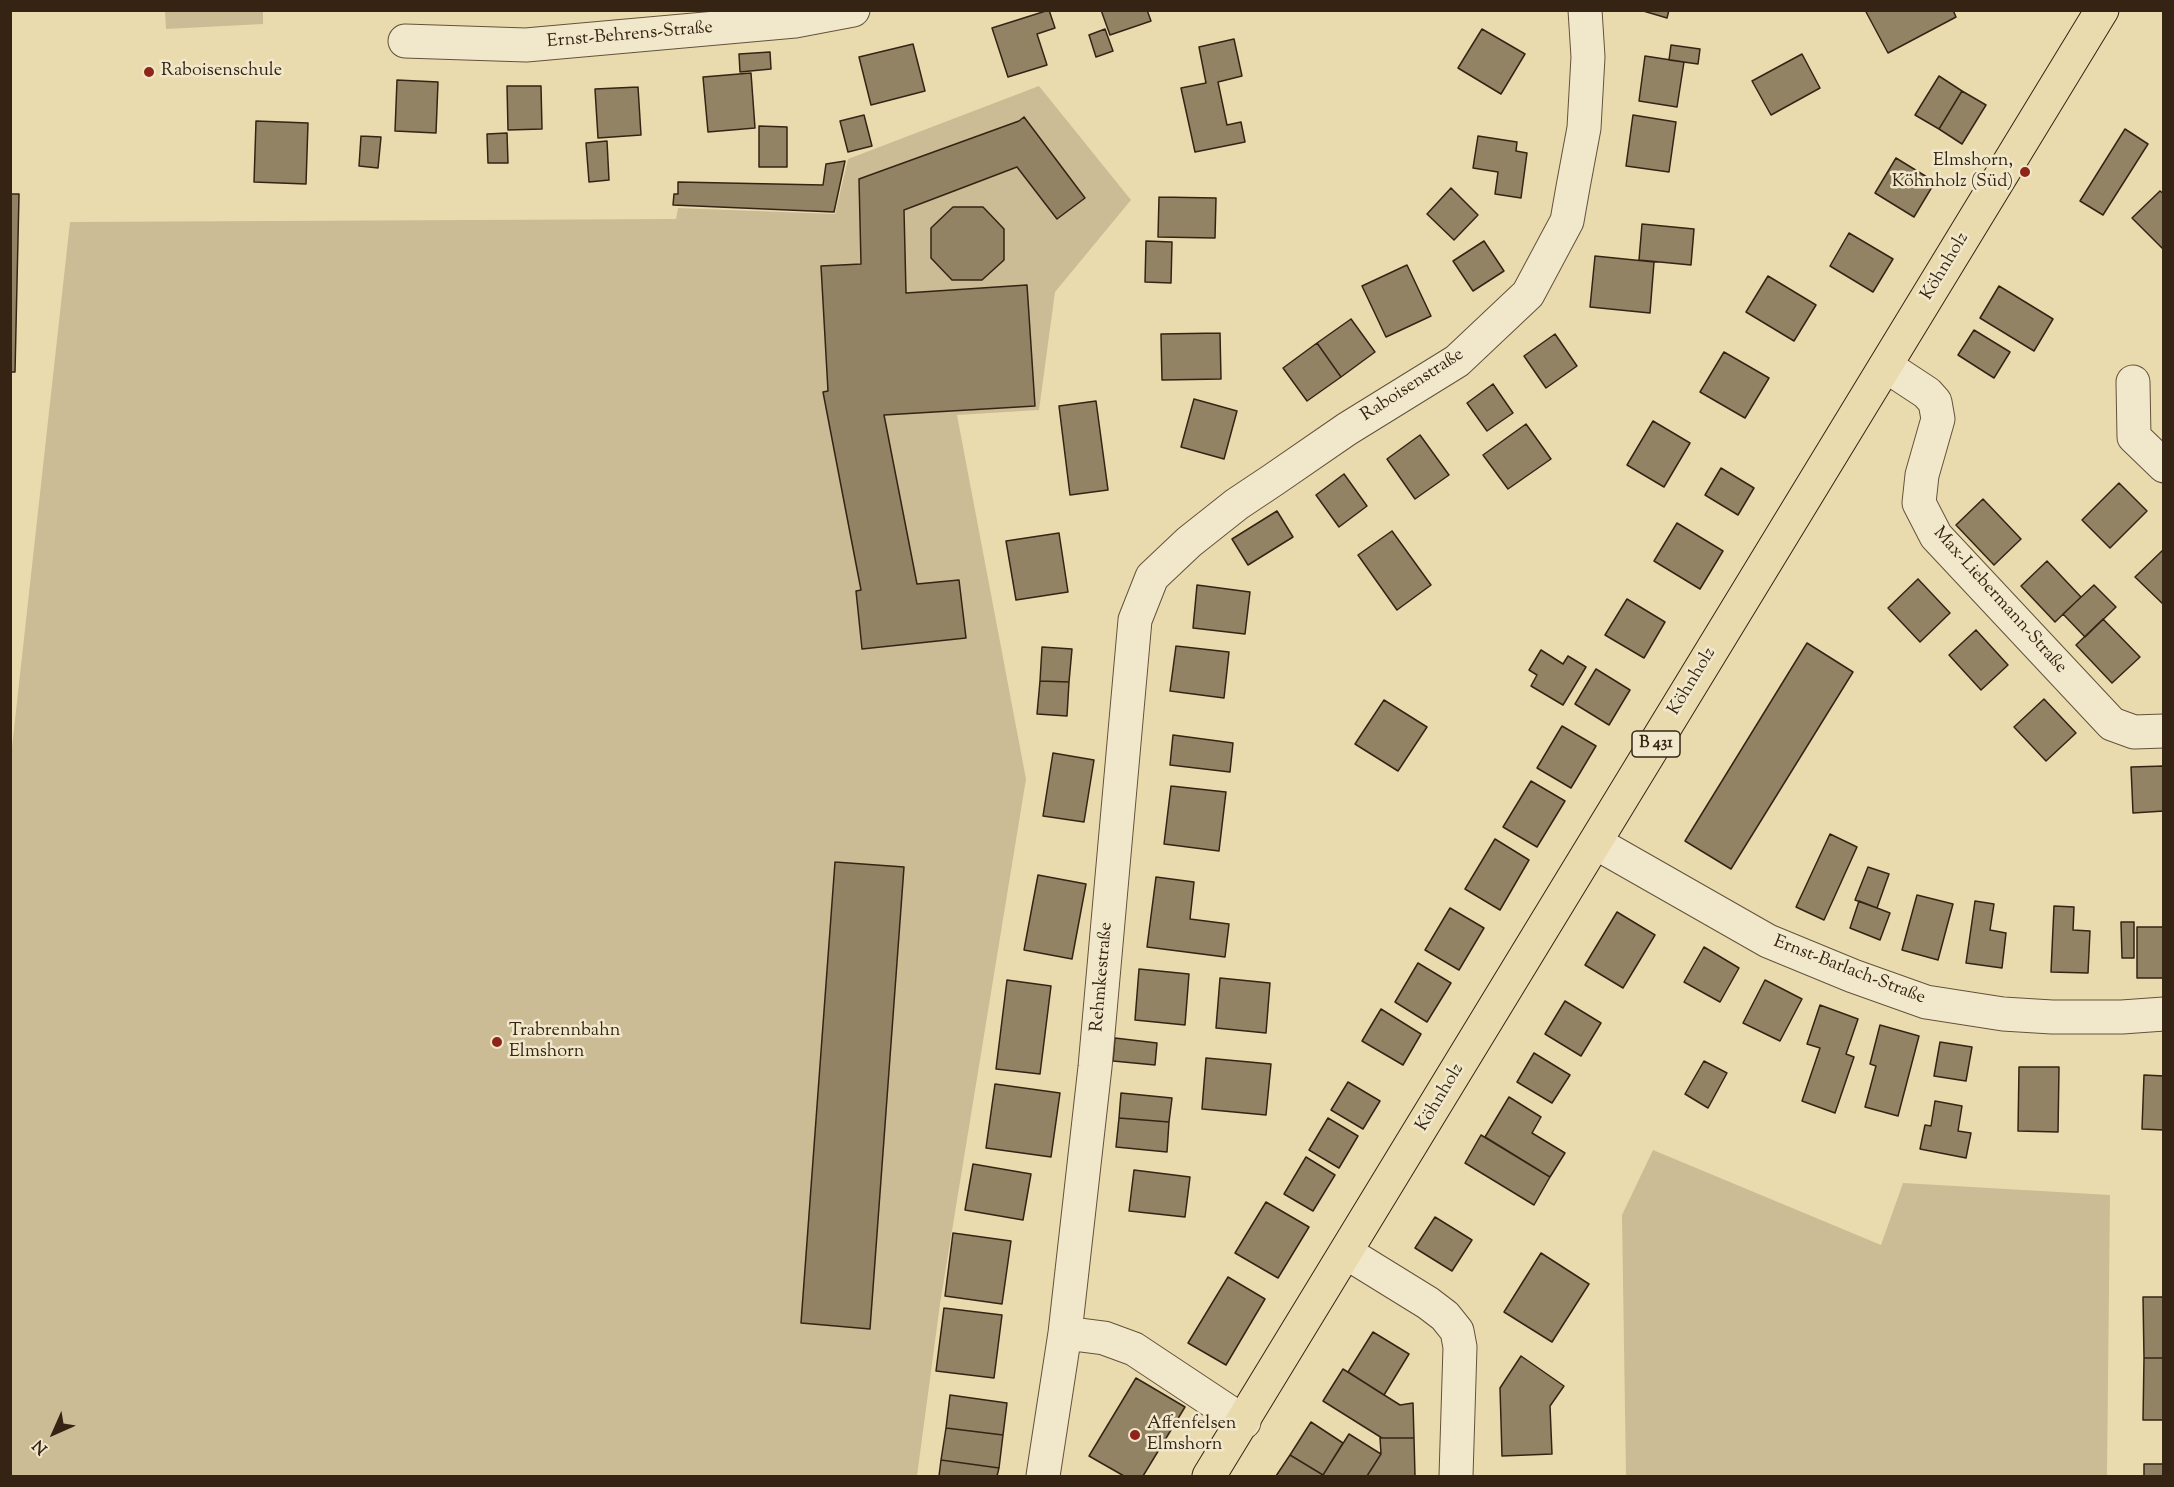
<!DOCTYPE html>
<html>
<head>
<meta charset="utf-8">
<style>
  body { margin:0 }
  #map { position:relative; width:2174px; height:1487px; overflow:hidden; background:#eadbaf; font-family:"Sorts Mill Goudy",serif }
  canvas { display:block }
  .frame { position:absolute; inset:0; border:12px solid #352414; pointer-events:none }
  .north { position:absolute; left:24px; top:1403px; width:60px; height:60px; -webkit-text-stroke:4px #f1e8cb; paint-order:stroke; rotate:225deg; font-size:16px; font-weight:700; line-height:24px; text-align:center; color:#352414 }
  .north::after { content:''; display:block; margin:auto; width:21px; height:27px; background:#352414; clip-path:polygon(50% 0,100% 100%,50% 72%,0 100%) }
</style>
</head>
<body>
<div id="map">
<canvas width="2174" height="1487"></canvas>
<div class="frame"></div>
<div class="north">N</div>
</div>
<script>
const g = document.querySelector('canvas').getContext('2d');
g.lineJoin = 'round';
function paint(path, color) {
  g.fillStyle = color;
  g.fill(path, 'evenodd');
}
function toPath(rows) {
  const path = new Path2D();
  for (const r of rows) {
    path.moveTo(r[0], r[1]);
    for (let i = 2; i < r.length; i += 2) path.lineTo(r[i], r[i + 1]);
  }
  return path;
}
function stroke(path, color, width, dash) {
  g.strokeStyle = color;
  g.lineWidth = width;
  g.lineCap = dash ? 'butt' : 'round';
  g.setLineDash(dash || []);
  g.stroke(path);
}
function label(font, color, halo, rows, align = 'center') {
  g.font = font + ' "Sorts Mill Goudy",serif';
  g.lineWidth = 5;
  g.setLineDash([]);
  g.textBaseline = 'middle';
  g.strokeStyle = halo;
  g.fillStyle = color;
  for (const [text, x, y, turn = 0] of rows) {
    g.save();
    g.translate(x, y);
    g.rotate((+turn || 0) * Math.PI / 180);
    g.textAlign = isNaN(turn) ? turn : align;
    if (halo) g.strokeText(text, 0, 0);
    g.fillText(text, 0, 0);
    g.restore();
  }
}
paint(toPath([
  [165,11,263,11,263,24,166,29],
  [1039,86,1131,200,1055,292,1039,410,957,415,1026,779,940,1304,917,1476,11,1476,10,765,70,222,676,219,678,208,835,214,848,159],
  [1653,1150,1881,1245,1903,1183,2110,1195,2107,1476,1626,1476,1622,1215]
]), '#cbbc95');
const building = toPath([
  [1049,10,1055,28,1037,34,1047,65,1008,77,992,28,1049,10],
  [1101,10,1147,10,1151,21,1110,35,1101,10],
  [1640,10,1669,10,1667,18,1640,10],
  [1865,10,1953,10,1956,17,1888,53,1865,10],
  [1105,29,1113,51,1096,57,1089,35,1105,29],
  [1482,29,1525,54,1501,94,1458,68,1482,29],
  [1234,39,1242,76,1218,82,1227,125,1241,122,1245,142,1195,152,1181,88,1206,83,1199,47,1234,39],
  [913,44,925,91,871,105,859,57,913,44],
  [1671,45,1700,49,1698,64,1669,60,1671,45],
  [770,52,771,69,740,72,739,54,770,52],
  [1802,54,1820,88,1771,115,1752,81,1802,54],
  [1645,56,1684,62,1677,107,1639,101,1645,56],
  [751,73,755,128,708,132,703,77,751,73],
  [1939,76,1962,91,1939,129,1915,115,1939,76],
  [397,80,438,82,436,133,395,131,397,80],
  [507,86,541,86,542,129,508,130,507,86],
  [638,87,641,135,598,138,595,89,638,87],
  [1962,91,1986,105,1962,144,1939,129,1962,91],
  [864,115,872,146,848,152,840,121,864,115],
  [1633,115,1676,122,1669,172,1626,166,1633,115],
  [1024,117,1085,198,1057,219,1017,167,904,210,906,293,1027,285,1035,406,884,415,917,584,959,580,966,638,862,649,856,591,861,590,823,392,828,391,821,266,861,264,859,179,1019,121,1024,117],
  [256,121,308,123,306,184,254,182,256,121],
  [759,126,787,127,787,167,759,167,759,126],
  [2125,129,2148,144,2103,215,2080,201,2125,129],
  [507,133,508,163,488,163,487,134,507,133],
  [361,136,381,137,378,168,359,166,361,136],
  [1478,136,1517,142,1516,151,1527,153,1521,198,1495,194,1498,172,1473,168,1478,136],
  [607,141,609,180,589,182,586,143,607,141],
  [1896,158,1935,182,1914,217,1875,193,1896,158],
  [845,161,834,212,673,205,674,194,678,194,678,182,823,185,826,164,845,161],
  [1451,188,1478,215,1454,240,1427,214,1451,188],
  [2160,191,2164,194,2164,250,2132,218,2160,191],
  [10,194,19,194,15,372,10,372,10,194],
  [1159,197,1216,198,1215,238,1158,237,1159,197],
  [953,207,983,207,1004,229,1004,260,982,280,952,280,931,258,931,228,953,207],
  [1642,224,1694,229,1691,265,1639,260,1642,224],
  [1849,233,1893,259,1873,292,1830,266,1849,233],
  [1146,241,1172,242,1171,283,1145,282,1146,241],
  [1484,241,1504,271,1473,291,1453,261,1484,241],
  [1595,256,1654,262,1650,313,1590,307,1595,256],
  [1407,265,1431,316,1386,337,1362,286,1407,265],
  [1768,276,1816,305,1794,341,1746,312,1768,276],
  [1999,286,2053,319,2034,351,1980,318,1999,286],
  [1351,319,1375,352,1341,377,1317,343,1351,319],
  [1974,330,2010,352,1994,378,1958,355,1974,330],
  [1220,333,1221,379,1162,380,1161,334,1220,333],
  [1555,334,1577,366,1546,388,1524,356,1555,334],
  [1317,343,1341,377,1307,401,1283,368,1317,343],
  [1724,352,1769,378,1745,418,1700,392,1724,352],
  [1493,384,1513,413,1487,431,1467,403,1493,384],
  [1194,399,1237,411,1224,459,1181,447,1194,399],
  [1096,401,1108,490,1070,495,1059,406,1096,401],
  [1653,421,1690,443,1664,487,1627,465,1653,421],
  [1526,424,1551,459,1508,489,1483,455,1526,424],
  [1420,435,1449,475,1415,499,1387,459,1420,435],
  [1721,468,1754,488,1738,515,1705,495,1721,468],
  [1344,474,1367,506,1339,527,1316,495,1344,474],
  [2119,483,2147,511,2110,548,2082,520,2119,483],
  [1983,499,2021,539,1994,565,1956,525,1983,499],
  [1277,511,1293,537,1248,565,1232,539,1277,511],
  [1677,523,1723,551,1700,589,1654,561,1677,523],
  [1392,531,1431,585,1397,610,1358,555,1392,531],
  [1059,533,1068,592,1016,600,1006,541,1059,533],
  [2164,549,2164,605,2135,577,2164,549],
  [2047,561,2081,597,2055,622,2021,586,2047,561],
  [1918,579,1950,613,1920,642,1888,608,1918,579],
  [1197,585,1250,592,1245,634,1193,628,1197,585],
  [2094,585,2116,607,2085,637,2063,614,2094,585],
  [1627,599,1665,622,1644,658,1605,635,1627,599],
  [2103,619,2140,657,2112,683,2076,645,2103,619],
  [1976,630,2008,665,1981,690,1949,655,1976,630],
  [1807,643,1853,672,1731,869,1685,841,1807,643],
  [1176,646,1229,652,1224,698,1170,691,1176,646],
  [1042,647,1072,649,1069,682,1040,681,1042,647],
  [1541,650,1563,664,1568,656,1586,667,1563,705,1531,686,1537,675,1529,670,1541,650],
  [1596,669,1630,690,1609,725,1575,704,1596,669],
  [1040,681,1069,682,1067,716,1037,714,1040,681],
  [2044,699,2076,733,2046,761,2014,727,2044,699],
  [1384,700,1427,727,1398,771,1355,744,1384,700],
  [1562,726,1596,746,1571,788,1537,768,1562,726],
  [1173,735,1233,743,1230,772,1170,765,1173,735],
  [1053,753,1094,760,1084,822,1043,816,1053,753],
  [2164,766,2164,811,2133,813,2131,767,2164,766],
  [1531,781,1565,801,1537,847,1503,827,1531,781],
  [1171,786,1226,792,1219,851,1164,844,1171,786],
  [1830,834,1857,847,1824,920,1796,907,1830,834],
  [1495,839,1529,860,1500,910,1465,889,1495,839],
  [835,862,904,867,870,1329,801,1323,835,862],
  [1868,867,1889,874,1877,908,1855,900,1868,867],
  [1038,875,1086,884,1072,959,1024,950,1038,875],
  [1156,877,1194,882,1190,919,1229,924,1225,957,1147,947,1156,877],
  [1917,895,1953,904,1938,960,1902,950,1917,895],
  [1859,901,1890,913,1880,940,1850,928,1859,901],
  [1975,901,1994,904,1990,930,2006,933,2002,968,1966,963,1975,901],
  [2054,906,2074,907,2073,930,2090,931,2088,973,2051,972,2054,906],
  [1450,908,1484,928,1459,970,1425,950,1450,908],
  [1617,912,1655,935,1623,988,1585,965,1617,912],
  [2121,922,2134,922,2134,958,2122,958,2121,922],
  [2137,927,2164,927,2164,978,2137,978,2137,927],
  [1704,947,1739,968,1720,1002,1684,982,1704,947],
  [1418,963,1451,983,1427,1022,1395,1002,1418,963],
  [1139,969,1189,974,1185,1025,1135,1020,1139,969],
  [1220,978,1270,983,1266,1033,1216,1028,1220,978],
  [1007,980,1051,986,1040,1074,996,1069,1007,980],
  [1765,980,1802,999,1780,1041,1743,1023,1765,980],
  [1565,1001,1601,1023,1581,1056,1545,1034,1565,1001],
  [1820,1005,1858,1019,1846,1054,1854,1057,1835,1113,1802,1101,1820,1048,1807,1044,1820,1005],
  [1381,1009,1421,1034,1403,1065,1362,1041,1381,1009],
  [1880,1025,1919,1036,1898,1116,1865,1107,1876,1066,1870,1064,1880,1025],
  [1115,1038,1157,1043,1155,1065,1113,1061,1115,1038],
  [1940,1042,1972,1047,1966,1081,1934,1076,1940,1042],
  [1534,1053,1570,1075,1552,1103,1517,1082,1534,1053],
  [1206,1058,1271,1064,1266,1115,1202,1109,1206,1058],
  [1704,1061,1727,1073,1708,1108,1685,1094,1704,1061],
  [2019,1067,2059,1067,2058,1132,2018,1131,2019,1067],
  [2144,1075,2164,1076,2164,1130,2142,1129,2144,1075],
  [1348,1082,1380,1101,1363,1129,1331,1110,1348,1082],
  [995,1084,1060,1093,1051,1157,986,1148,995,1084],
  [1121,1093,1172,1098,1169,1122,1119,1118,1121,1093],
  [1509,1097,1541,1117,1532,1133,1565,1153,1550,1177,1485,1137,1509,1097],
  [1935,1101,1962,1106,1958,1131,1971,1133,1966,1158,1920,1149,1925,1125,1931,1126,1935,1101],
  [1119,1118,1169,1122,1167,1152,1116,1147,1119,1118],
  [1328,1118,1358,1136,1339,1168,1309,1150,1328,1118],
  [1481,1135,1550,1177,1534,1205,1465,1163,1481,1135],
  [1306,1157,1335,1175,1313,1211,1284,1194,1306,1157],
  [973,1164,1031,1174,1023,1220,965,1210,973,1164],
  [1134,1170,1190,1177,1185,1217,1129,1211,1134,1170],
  [1266,1202,1309,1227,1278,1278,1235,1253,1266,1202],
  [1435,1217,1472,1240,1452,1271,1415,1248,1435,1217],
  [953,1233,1011,1241,1002,1304,945,1296,953,1233],
  [1541,1253,1589,1284,1552,1342,1504,1312,1541,1253],
  [1228,1277,1265,1299,1226,1365,1188,1343,1228,1277],
  [2143,1297,2164,1297,2164,1358,2144,1358,2143,1297],
  [944,1308,1002,1315,994,1378,936,1371,944,1308],
  [1373,1332,1409,1354,1384,1395,1348,1372,1373,1332],
  [1521,1356,1564,1386,1550,1406,1552,1454,1502,1456,1500,1388,1521,1356],
  [2144,1358,2164,1358,2164,1420,2143,1420,2144,1358],
  [1343,1369,1400,1405,1413,1403,1414,1438,1382,1438,1323,1401,1343,1369],
  [1136,1378,1185,1407,1143,1476,1124,1476,1089,1456,1136,1378],
  [950,1395,1007,1403,1003,1435,946,1428,950,1395],
  [1311,1422,1343,1443,1323,1475,1290,1455,1311,1422],
  [946,1428,1003,1435,999,1468,941,1460,946,1428],
  [1349,1434,1381,1454,1367,1476,1325,1476,1323,1475,1349,1434],
  [1380,1438,1414,1438,1415,1476,1367,1476,1381,1454,1380,1438],
  [1290,1455,1323,1475,1325,1476,1276,1476,1290,1455],
  [941,1460,999,1468,997,1476,939,1476,941,1460],
  [2144,1464,2164,1464,2164,1476,2144,1476,2144,1464]
]);
paint(building, '#938365');
stroke(building, '#352414', 1.5);
const minor = toPath([
  [405,41,526,45,795,21,853,10],
  [1886,366,1927,393,1935,402,1938,419,1922,475,1919,503,1936,536,2112,724,2134,732,2164,731],
  [2133,382,2134,437,2164,466],
  [1596,843,1768,941,1853,976,1926,1002,2003,1014,2052,1017,2122,1017,2164,1014],
  [1347,1253,1428,1303,1445,1316,1457,1331,1460,1347,1456,1476],
  [1065,1333,1104,1338,1134,1349,1244,1422],
  [1043,1476,1065,1333,1095,1067,1135,620,1152,577,1189,542,1237,504,1273,480,1347,429,1457,361,1528,294,1567,221,1573,187,1584,128,1588,57,1585,10]
]);
const major = toPath([
  [1209,1476,2102,10]
]);
stroke(minor, '#62523b', 35);
stroke(major, '#352414', 35);
stroke(minor, '#f1e8cb', 33);
stroke(major, '#eadbaf', 33);
for (const [x, y, r, color] of [
  [149,72,6,"#8f2418"],
  [2025,172,6,"#8f2418"],
  [497,1042,6,"#8f2418"],
  [1135,1435,6,"#8f2418"]
]) {
  const dot = new Path2D();
  dot.arc(x, y, r, 0, 2 * Math.PI);
  g.fillStyle = color;
  g.fill(dot);
  stroke(dot, '#f1e8cb', 2);
}
for (const [x, y, w] of [
  [1656,744,48]
]) {
  const box = new Path2D();
  box.roundRect(x - w / 2, y - 13, w, 26, 4.5);
  g.fillStyle = '#f1e8cb';
  g.fill(box);
  stroke(box, '#352414', 1.5);
}
label('bold 16px', '#352414', null, [
  ["B 431",1656,744]
]);
label('18px', '#352414', '#f1e8cb', [
  ["Ernst-Behrens-Straße",630,36,-5],
  ["Köhnholz",1946,267,-59],
  ["Raboisenstraße",1413,386,-33],
  ["Max-Liebermann-Straße",1999,601,48],
  ["Köhnholz",1693,682,-59],
  ["Ernst-Barlach-Straße",1849,971,21],
  ["Rehmkestraße",1103,977,-85],
  ["Köhnholz",1441,1098,-59]
]);
label('18px', '#352414', '#f1e8cb', [
  ["Raboisenschule",161,72],
  ["Elmshorn,",2013,162,"right"],
  ["Köhnholz (Süd)",2013,183,"right"],
  ["Trabrennbahn",509,1032],
  ["Elmshorn",509,1053],
  ["Affenfelsen",1147,1425],
  ["Elmshorn",1147,1446]
], 'left');
</script>
</body>
</html>
